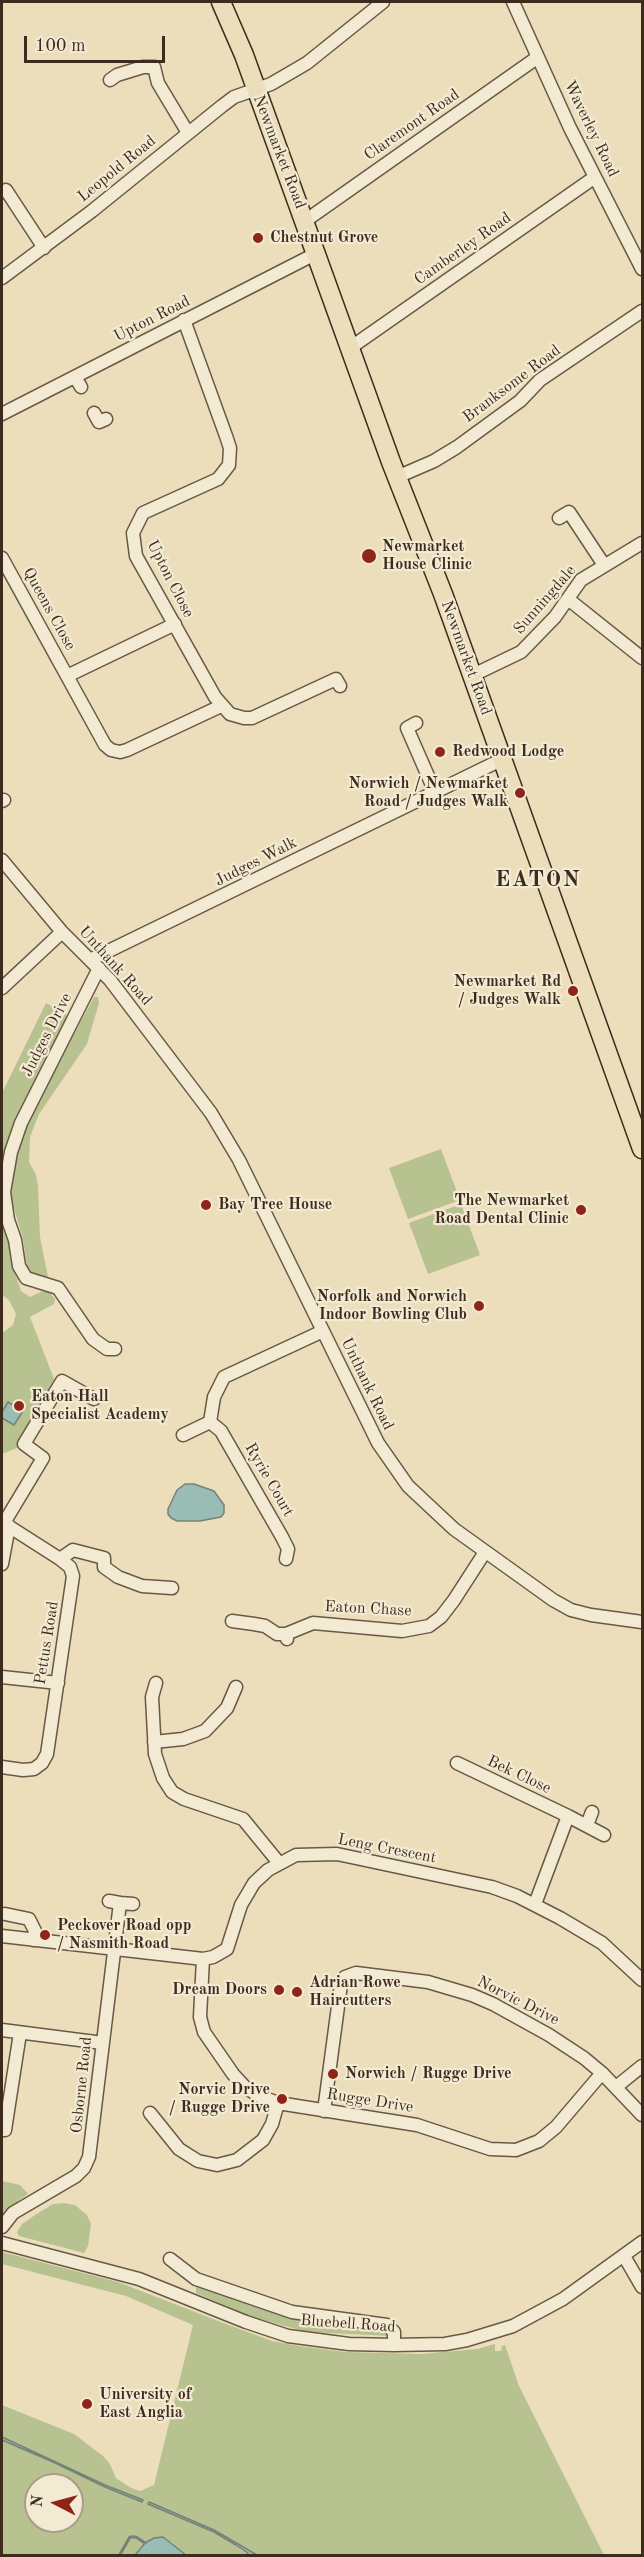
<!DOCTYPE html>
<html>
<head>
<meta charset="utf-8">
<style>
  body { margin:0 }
  #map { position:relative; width:644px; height:2557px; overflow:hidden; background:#ecdebb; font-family:"Old Standard TT",serif }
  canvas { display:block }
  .frame { position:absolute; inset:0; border:3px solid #3d2b1e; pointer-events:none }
  .north { position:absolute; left:24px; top:2473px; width:60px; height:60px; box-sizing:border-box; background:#f3ead3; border:2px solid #aa9e8b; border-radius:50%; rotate:276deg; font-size:16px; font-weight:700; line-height:24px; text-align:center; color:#3d2b1e }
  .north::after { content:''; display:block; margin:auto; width:21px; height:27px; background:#8f2418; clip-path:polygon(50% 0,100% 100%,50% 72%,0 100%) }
  .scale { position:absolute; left:24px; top:36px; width:141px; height:27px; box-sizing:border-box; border:3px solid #3d2b1e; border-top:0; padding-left:8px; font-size:18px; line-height:21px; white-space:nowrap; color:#3d2b1e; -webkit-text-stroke:4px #f3ead3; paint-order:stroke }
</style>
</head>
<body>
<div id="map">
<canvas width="644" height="2557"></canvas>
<div class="frame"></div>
<div class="north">N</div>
<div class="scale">100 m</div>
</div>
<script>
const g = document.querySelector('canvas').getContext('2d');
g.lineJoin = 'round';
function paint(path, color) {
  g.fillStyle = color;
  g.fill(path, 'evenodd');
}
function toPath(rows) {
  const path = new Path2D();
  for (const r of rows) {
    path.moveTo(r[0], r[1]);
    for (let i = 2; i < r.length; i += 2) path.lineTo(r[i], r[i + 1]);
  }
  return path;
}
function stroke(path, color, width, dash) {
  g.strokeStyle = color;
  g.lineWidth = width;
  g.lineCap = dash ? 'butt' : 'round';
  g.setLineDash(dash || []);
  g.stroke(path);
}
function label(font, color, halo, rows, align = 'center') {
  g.font = font + ' "Old Standard TT",serif';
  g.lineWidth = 4.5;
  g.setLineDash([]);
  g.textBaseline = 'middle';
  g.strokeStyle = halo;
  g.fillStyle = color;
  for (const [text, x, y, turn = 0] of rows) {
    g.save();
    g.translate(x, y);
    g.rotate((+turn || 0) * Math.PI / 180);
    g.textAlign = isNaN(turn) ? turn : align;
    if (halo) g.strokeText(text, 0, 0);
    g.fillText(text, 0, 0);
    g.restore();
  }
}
paint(toPath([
  [94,997,98,997,99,1003,87,1044,39,1114,30,1137,29,1162,36,1175,38,1186,40,1237,48,1277,32,1274,27,1266,23,1239,10,1195,15,1161,31,1114],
  [46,1003,70,1017,13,1124,2,1166,2,1093],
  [441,1149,460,1200,408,1219,389,1168],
  [461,1204,480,1255,428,1274,409,1223],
  [2,1209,11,1242,14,1270,21,1291,30,1297,43,1291,50,1293,55,1299,54,1304,30,1317,54,1379,17,1448,2,1454,2,1418,14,1425,8,1402,2,1412,2,1333,13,1325,16,1314,9,1300,2,1295],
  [2,2181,20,2185,28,2194,19,2200,2,2220],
  [64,2203,75,2205,87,2215,91,2224,88,2246,84,2253,19,2236,17,2232,22,2224,35,2215,53,2204],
  [2,2252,118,2282,226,2324,272,2341,299,2346,345,2352,421,2354,477,2349,495,2344,495,2351,501,2351,502,2346,505,2345,519,2386,604,2555,186,2556,171,2542,140,2547,135,2555,2,2555,2,2405,74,2434,103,2456,110,2464,116,2478,131,2488,140,2491,154,2485,193,2325,126,2296,2,2264],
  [36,2485,72,2485,72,2521,36,2521],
  [196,2285,208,2286,241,2302,293,2316,383,2327,391,2336,307,2332,252,2317,196,2293]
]), '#b8c190');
const water = toPath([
  [8,1402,23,1411,14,1425,2,1418,2,1412,8,1402],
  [185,1484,194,1484,214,1491,224,1505,224,1513,221,1517,200,1521,177,1521,171,1518,168,1514,168,1509,177,1490,185,1484],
  [2,2437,105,2485,143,2500,142,2502,105,2487,53,2462,2,2440,2,2437],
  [149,2502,214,2530,257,2555,247,2555,248,2553,236,2545,214,2532,148,2504,149,2502],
  [163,2537,186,2555,135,2555,145,2543,154,2538,163,2537]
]);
paint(water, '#99bcb4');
stroke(water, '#748278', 1.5);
stroke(toPath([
  [119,2556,130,2537,136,2537,145,2543]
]), '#748278', 3);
const minor = toPath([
  [513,2,570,128,642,269],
  [110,80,117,75,143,67,154,67,158,83,188,133],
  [6,190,44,248],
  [305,221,538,57],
  [2,278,92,211,222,106,234,97,271,84,307,63,383,2],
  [184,320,226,436,230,448,229,465,218,479,143,513,133,533,136,556,215,697,230,714,244,718,252,718,336,679,340,686],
  [350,348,595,177],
  [75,377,81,387],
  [94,413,99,422,106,419],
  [2,414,317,253],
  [397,477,434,461,457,447,520,401,540,380,642,311],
  [559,518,569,512,604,565],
  [2,558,105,745,111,750,120,752,127,750,221,706],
  [568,599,642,658],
  [67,676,175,624],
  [471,676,521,652,555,617,581,580,642,543],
  [416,723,407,728,435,792],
  [2,801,4,800],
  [2,860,62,932,110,980,211,1113,239,1160,378,1443,408,1486,454,1529,553,1600,571,1610,591,1615,642,1622],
  [90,960,503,759],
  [99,968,21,1123,11,1152,4,1192,8,1220,15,1240,19,1266,26,1278,58,1288,93,1339,107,1349,115,1349],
  [2,988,62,932],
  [210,1422,221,1431,282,1537,288,1549,286,1559],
  [183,1435,210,1422,214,1397,224,1377,323,1331],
  [2,1522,60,1559,70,1567,73,1576,47,1754,42,1763,34,1769,23,1770,2,1767],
  [4,1523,43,1458,24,1444,62,1381,94,1399],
  [60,1559,73,1550,104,1558,104,1567,118,1577,142,1586,172,1588],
  [2,1564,9,1526],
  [232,1621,254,1624,265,1626,277,1634,286,1634],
  [287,1639,286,1634,313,1623,402,1631,429,1626,441,1617,454,1600,485,1552],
  [2,1677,58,1683],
  [156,1683,152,1697,155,1754,163,1778,172,1792,184,1799,243,1819,279,1863],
  [154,1742,183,1739,205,1731,227,1708,236,1687],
  [457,1763,568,1816,535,1904],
  [568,1816,604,1835],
  [587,1825,592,1812],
  [120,1903,133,1904],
  [5,1914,29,1919,35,1931,33,1940],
  [2,1936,203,1959,213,1957,227,1949,241,1905,254,1883,268,1870,296,1855,337,1854,492,1887,517,1896,560,1918,602,1943,642,1980],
  [203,1959,200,2017,204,2032,233,2074,245,2087,259,2096,278,2103,417,2125,490,2149,516,2150,539,2141,556,2127,602,2073],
  [2,2030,103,2043],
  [616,2087,642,2066],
  [324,2111,341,1984,345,1977,356,1973,428,1982,472,1995,493,2004,549,2035,584,2058,602,2073,642,2115],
  [150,2113,179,2149,198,2161,217,2165,237,2160,263,2140,272,2124,278,2103],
  [2,2130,5,2130,20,2033],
  [2,2227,13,2213,76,2176,84,2168,89,2157,120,1903,109,1901],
  [2,2243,139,2279,246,2322,288,2336,349,2344,394,2345,445,2344,467,2340,513,2326,563,2299,642,2242],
  [624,2256,642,2287],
  [170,2259,196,2279,292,2312,387,2325,394,2332,394,2345]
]);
const highway = toPath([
  [221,2,244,55,391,462,443,594,642,1149]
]);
stroke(minor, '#695845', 15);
stroke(highway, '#3d2b1e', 21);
stroke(minor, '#f3ead3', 12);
stroke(highway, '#ecdebb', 18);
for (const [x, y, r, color] of [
  [258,238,6,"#8f2418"],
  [369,556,8,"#8f2418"],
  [440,752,6,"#8f2418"],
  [520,793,6,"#8f2418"],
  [573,991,6,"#8f2418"],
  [206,1205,6,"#8f2418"],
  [581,1210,6,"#8f2418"],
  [479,1306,6,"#8f2418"],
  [19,1406,6,"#8f2418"],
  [45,1935,6,"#8f2418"],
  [279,1990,6,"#8f2418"],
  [297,1992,6,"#8f2418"],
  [333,2074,6,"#8f2418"],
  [282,2099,6,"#8f2418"],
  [87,2404,6,"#8f2418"]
]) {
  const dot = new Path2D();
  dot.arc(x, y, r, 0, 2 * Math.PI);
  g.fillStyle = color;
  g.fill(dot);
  stroke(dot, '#f3ead3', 2);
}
label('16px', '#3d2b1e', '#f3ead3', [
  ["Claremont Road",412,125,-35],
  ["Waverley Road",591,129,64],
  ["Newmarket Road",279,152,69],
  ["Leopold Road",117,169,-39],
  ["Camberley Road",463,249,-35],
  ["Upton Road",152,319,-27],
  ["Branksome Road",512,384,-37],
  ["Upton Close",170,579,63],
  ["Sunningdale",545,600,-49],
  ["Queens Close",49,609,61],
  ["Newmarket Road",466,658,70],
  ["Judges Walk",256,862,-27],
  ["Unthank Road",115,966,48],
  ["Judges Drive",47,1035,-63],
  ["Unthank Road",367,1384,64],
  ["Ryrie Court",269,1480,60],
  ["Eaton Chase",368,1609,3],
  ["Pettus Road",47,1643,-81],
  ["Bek Close",519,1775,25],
  ["Leng Crescent",387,1849,11],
  ["Norvic Drive",518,2001,27],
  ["Osborne Road",82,2085,-84],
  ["Rugge Drive",370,2101,9],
  ["Bluebell Road",348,2324,4]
]);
label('bold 16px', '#3d2b1e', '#f3ead3', [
  ["Chestnut Grove",270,238],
  ["Newmarket",382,547],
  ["House Clinic",382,565],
  ["Redwood Lodge",452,752],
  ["Norwich / Newmarket",508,784,"right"],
  ["Road / Judges Walk",508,802,"right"],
  ["Newmarket Rd",561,982,"right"],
  ["/ Judges Walk",561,1000,"right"],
  ["The Newmarket",569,1201,"right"],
  ["Road Dental Clinic",569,1219,"right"],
  ["Bay Tree House",218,1205],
  ["Norfolk and Norwich",467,1297,"right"],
  ["Indoor Bowling Club",467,1315,"right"],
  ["Eaton Hall",31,1397],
  ["Specialist Academy",31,1415],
  ["Peckover Road opp",57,1926],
  ["/ Nasmith Road",57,1944],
  ["Adrian Rowe",309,1983],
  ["Haircutters",309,2001],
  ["Dream Doors",267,1990,"right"],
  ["Norwich / Rugge Drive",345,2074],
  ["Norvic Drive",270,2090,"right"],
  ["/ Rugge Drive",270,2108,"right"],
  ["University of",99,2395],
  ["East Anglia",99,2413]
], 'left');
g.letterSpacing = '1.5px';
label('bold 22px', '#3d2b1e', '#f3ead3', [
  ["EATON",538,880]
]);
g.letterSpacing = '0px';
</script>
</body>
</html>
